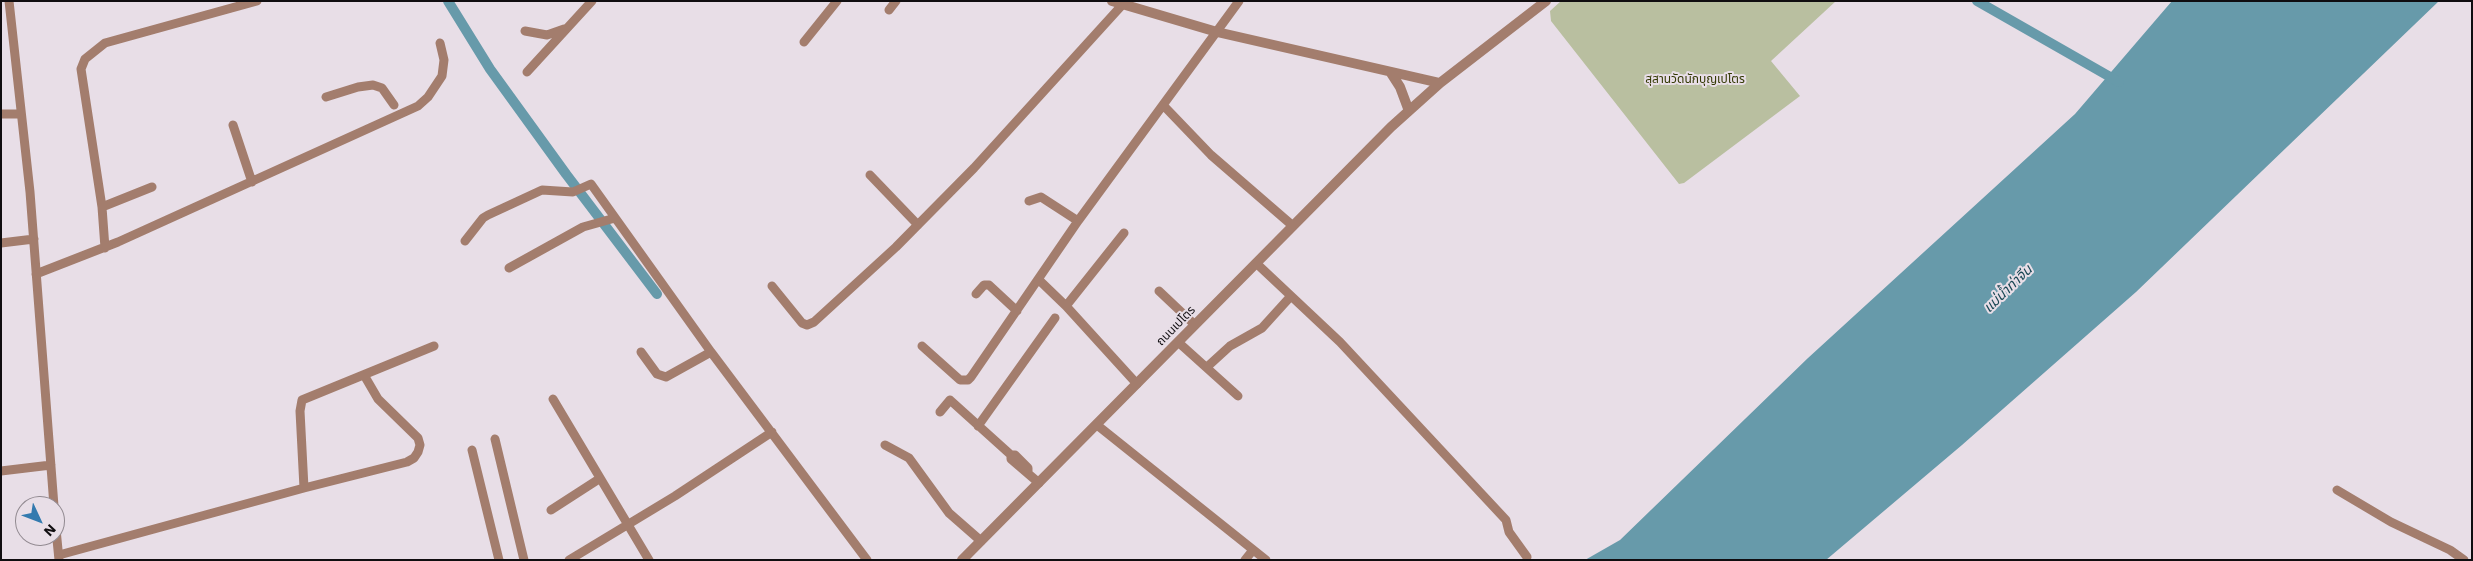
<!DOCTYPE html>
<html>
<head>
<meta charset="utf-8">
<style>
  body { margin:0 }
  #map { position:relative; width:2473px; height:561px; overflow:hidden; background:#e8dee7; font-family:"Work Sans",sans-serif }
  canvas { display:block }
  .frame { position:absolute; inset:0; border:2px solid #100d10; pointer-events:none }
  .north { position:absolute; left:15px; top:496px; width:50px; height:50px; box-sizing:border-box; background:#e8dee7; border:1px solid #928a91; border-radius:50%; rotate:133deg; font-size:14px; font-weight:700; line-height:20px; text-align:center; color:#100d10 }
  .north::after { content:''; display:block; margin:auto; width:18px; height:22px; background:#337aaf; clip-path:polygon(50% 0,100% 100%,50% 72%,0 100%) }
</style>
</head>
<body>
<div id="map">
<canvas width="2473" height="561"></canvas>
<div class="frame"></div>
<div class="north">N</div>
</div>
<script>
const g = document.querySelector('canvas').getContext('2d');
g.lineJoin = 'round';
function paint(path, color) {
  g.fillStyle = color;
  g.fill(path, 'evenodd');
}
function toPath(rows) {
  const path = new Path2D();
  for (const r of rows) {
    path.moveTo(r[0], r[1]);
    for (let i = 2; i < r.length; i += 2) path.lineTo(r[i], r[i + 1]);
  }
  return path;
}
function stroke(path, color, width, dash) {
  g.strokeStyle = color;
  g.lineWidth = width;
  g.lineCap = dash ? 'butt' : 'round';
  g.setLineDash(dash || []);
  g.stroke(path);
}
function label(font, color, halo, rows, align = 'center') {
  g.font = font + ' "Work Sans","Noto Sans Thai",sans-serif';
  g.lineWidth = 4;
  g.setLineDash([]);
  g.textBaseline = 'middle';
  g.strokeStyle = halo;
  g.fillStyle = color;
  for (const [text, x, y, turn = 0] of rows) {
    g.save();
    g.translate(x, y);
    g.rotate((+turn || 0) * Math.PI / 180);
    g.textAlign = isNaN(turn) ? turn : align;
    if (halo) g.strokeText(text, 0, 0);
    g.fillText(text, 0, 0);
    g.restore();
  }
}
paint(toPath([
  [1561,1,1836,1,1771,61,1800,96,1684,183,1679,184,1551,21,1550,11]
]), '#b9bfa0');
paint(toPath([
  [2172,1,2439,1,2136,292,1962,445,1826,560,1585,560,1620,540,1808,358,2075,114]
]), '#679aaa');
stroke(toPath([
  [448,1,490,69,566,174,657,294],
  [1977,1,2119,82]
]), '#679aaa', 10);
stroke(toPath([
  [9,1,30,192,54,506],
  [889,10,896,1],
  [525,31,547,35,564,29],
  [804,42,837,1],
  [527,72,592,1],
  [326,97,358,87,373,85,382,88,394,105],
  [1163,105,1211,155,1293,226],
  [1,114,21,114],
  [233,125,252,182],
  [870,175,918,225],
  [1029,201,1041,197,1078,221],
  [102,207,152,187],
  [465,241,483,218,488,215,542,190,573,192,591,184,711,352,867,560],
  [1,243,34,239],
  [105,248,102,207,81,69,85,59,105,43,257,1],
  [1256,263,1340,342,1506,520,1509,532,1527,557],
  [509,268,583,227,615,218],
  [36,274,118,242,418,106,428,97,442,76,444,60,440,43],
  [1039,280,1066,306,1137,384],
  [772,286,802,323,807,325,814,322,896,247,974,168,1123,4],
  [1159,291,1195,325],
  [976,294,984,285,989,285,1017,311],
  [1066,306,1124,233],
  [1178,342,1238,396],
  [922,346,960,380,968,380,971,377,1078,221,1239,1],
  [641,352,657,374,666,377,711,352],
  [1207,367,1230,346,1262,328,1291,296],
  [553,399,649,560],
  [940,412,950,400,1011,455],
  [1097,425,1266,560],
  [978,426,1055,318],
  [495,439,524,560],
  [885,445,909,458,949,513,981,541],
  [472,450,499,560],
  [1,471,51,465],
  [1028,471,1028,468,1015,455,1011,455,1011,459,1039,483],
  [304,488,407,462,414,458,418,452,420,445,418,438,378,399,364,375],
  [2337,490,2391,522,2450,550,2464,560],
  [551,510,599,479],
  [55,519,59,560],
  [59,555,304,488,300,411,302,400,434,346],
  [569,560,675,496,772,432],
  [1245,560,1253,550]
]), '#a37d6d', 9);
stroke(toPath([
  [1112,1,1217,32,1440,83],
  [1391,73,1400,87,1409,111],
  [962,560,1391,127,1440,83,1546,1]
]), '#a37d6d', 10);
label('12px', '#323802', '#e8dee7', [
  ["สุสานวัดนักบุญเปโตร",1695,79]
]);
label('12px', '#100d10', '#e8dee7', [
  ["ถนนเปโตร",1176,326,-46]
]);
label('italic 14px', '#194754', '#e8dee7', [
  ["แม่น้ำท่าจีน",2008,289,-44]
]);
</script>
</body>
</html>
